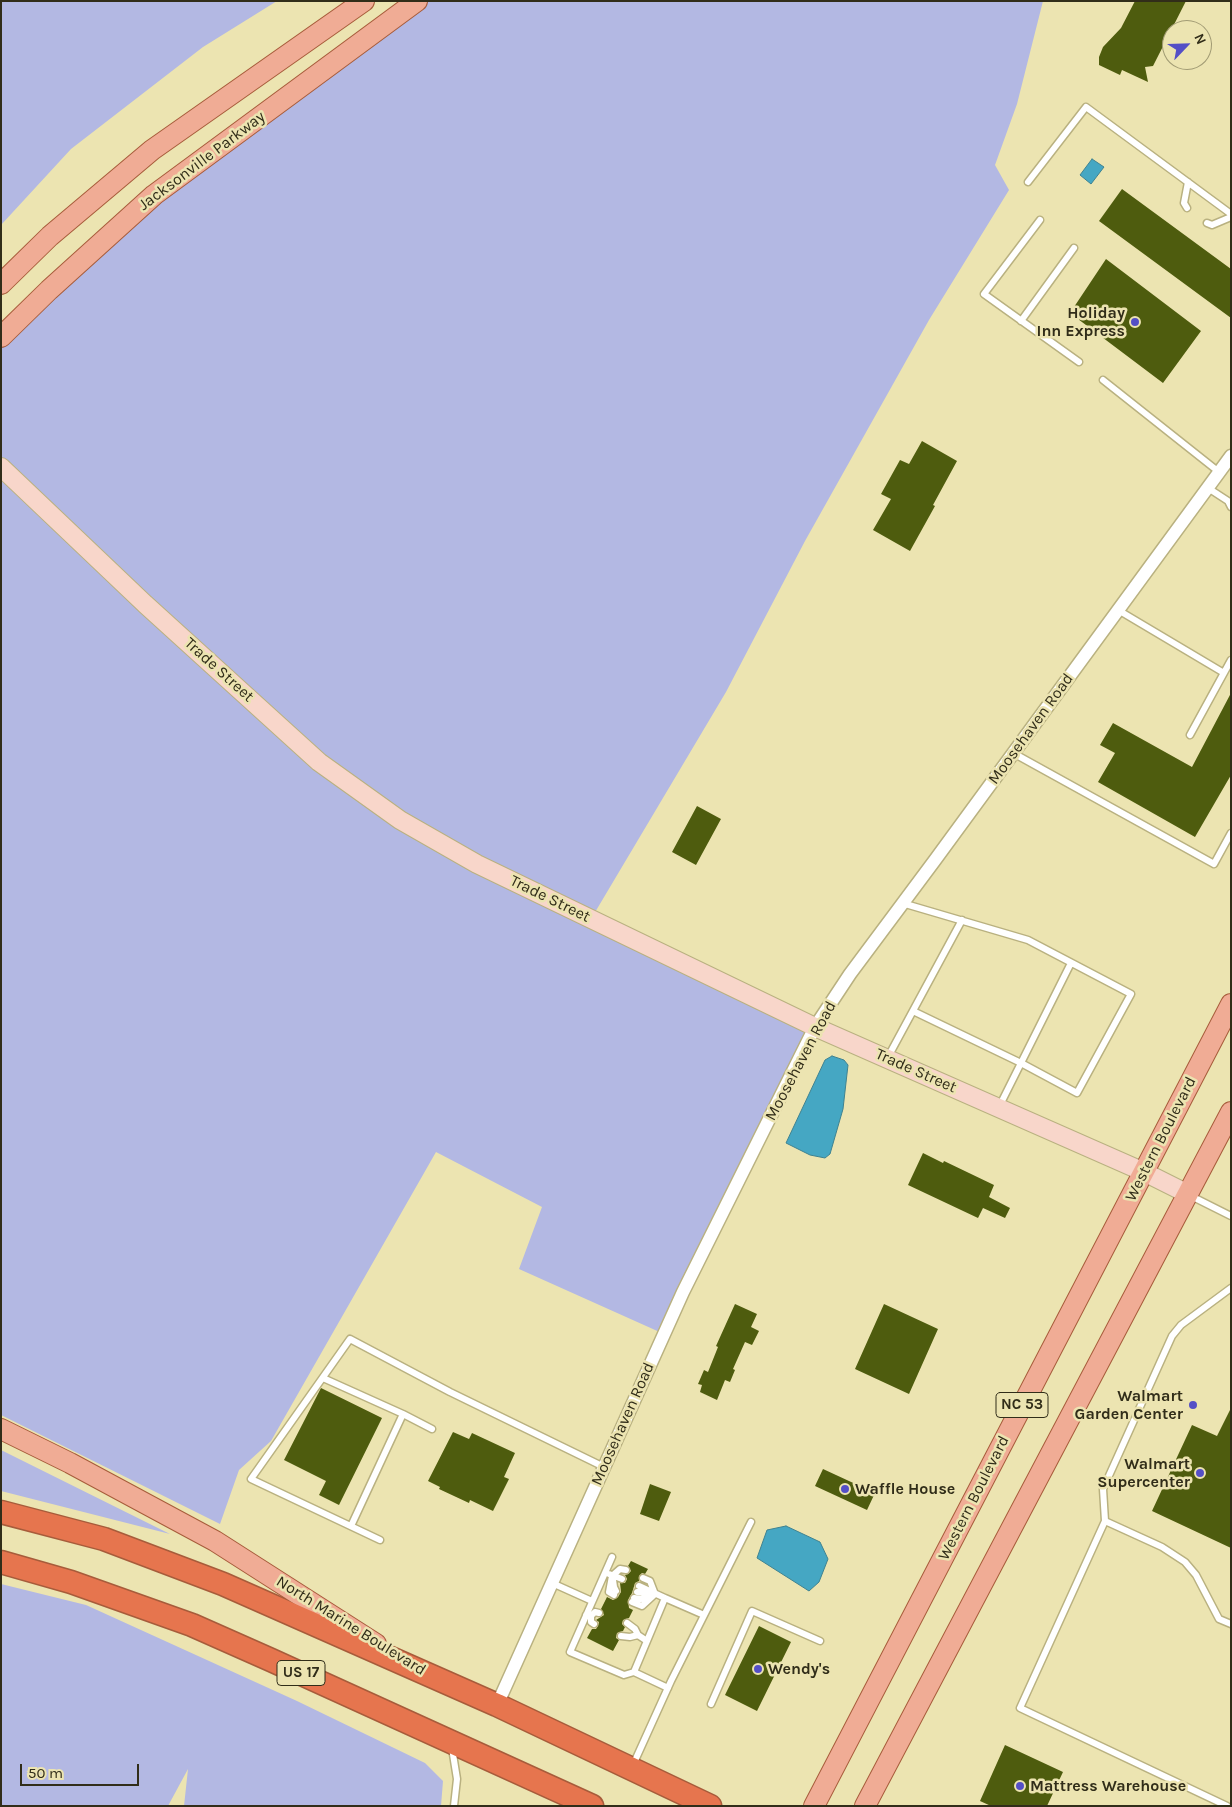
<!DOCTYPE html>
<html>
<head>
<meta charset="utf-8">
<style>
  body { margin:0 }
  #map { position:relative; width:1232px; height:1807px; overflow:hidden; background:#ece4b1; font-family:Karla,sans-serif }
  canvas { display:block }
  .frame { position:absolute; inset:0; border:2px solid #312d19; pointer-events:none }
  .north { position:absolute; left:1162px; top:20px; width:50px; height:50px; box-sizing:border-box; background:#ece4b1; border:1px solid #a19b74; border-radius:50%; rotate:66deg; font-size:14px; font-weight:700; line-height:20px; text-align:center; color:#312d19 }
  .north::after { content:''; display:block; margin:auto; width:18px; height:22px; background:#544fc6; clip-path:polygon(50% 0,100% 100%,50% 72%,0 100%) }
  .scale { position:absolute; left:20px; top:1764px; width:119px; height:22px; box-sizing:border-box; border:2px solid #312d19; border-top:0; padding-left:6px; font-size:15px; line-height:18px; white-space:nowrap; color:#312d19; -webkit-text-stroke:4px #ece4b1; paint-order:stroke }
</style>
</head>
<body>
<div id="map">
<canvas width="1232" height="1807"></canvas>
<div class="frame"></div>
<div class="north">N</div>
<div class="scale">50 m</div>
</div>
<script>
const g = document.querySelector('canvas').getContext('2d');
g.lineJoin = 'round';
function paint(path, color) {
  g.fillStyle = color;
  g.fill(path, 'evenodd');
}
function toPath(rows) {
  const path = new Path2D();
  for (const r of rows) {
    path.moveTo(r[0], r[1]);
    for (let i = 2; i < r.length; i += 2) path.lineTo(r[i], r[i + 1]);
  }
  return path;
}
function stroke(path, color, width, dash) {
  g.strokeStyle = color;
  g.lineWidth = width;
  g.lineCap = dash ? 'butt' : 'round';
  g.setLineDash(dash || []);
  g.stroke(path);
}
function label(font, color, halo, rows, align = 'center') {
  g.font = font + ' Karla,sans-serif';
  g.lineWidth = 5;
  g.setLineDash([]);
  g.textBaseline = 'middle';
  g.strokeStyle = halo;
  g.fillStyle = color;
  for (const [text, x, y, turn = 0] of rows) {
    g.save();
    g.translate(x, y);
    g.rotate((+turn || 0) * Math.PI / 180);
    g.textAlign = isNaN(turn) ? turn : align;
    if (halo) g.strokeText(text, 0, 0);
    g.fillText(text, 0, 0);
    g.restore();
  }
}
paint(toPath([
  [1,1,277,1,203,47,71,149,1,225],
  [417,1,1043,1,1017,104,995,165,1009,190,929,320,805,541,726,692,591,919,815,1027,664,1334,519,1269,542,1207,436,1152,271,1441,239,1470,220,1524,1,1415,1,337,49,290],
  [1,1450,170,1534,1,1491],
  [1,1584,86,1605,297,1701,425,1763,443,1781,441,1806,184,1806,188,1769,168,1806,1,1806]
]), '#b3b8e3');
const water = toPath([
  [1092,159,1104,167,1091,184,1080,175,1092,159],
  [832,1056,844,1060,848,1065,843,1109,830,1154,825,1158,810,1155,786,1143,825,1060,832,1056],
  [786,1526,820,1542,828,1559,819,1582,809,1591,757,1558,767,1530,786,1526]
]);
paint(water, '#45a7c3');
stroke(water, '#3f8290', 1);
paint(toPath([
  [1135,1,1186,1,1153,66,1145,67,1148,82,1122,70,1120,75,1099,65,1099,57,1103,47,1121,28],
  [1122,189,1231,269,1231,318,1099,221],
  [1106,259,1201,331,1163,383,1070,313],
  [922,441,957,461,933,505,935,506,910,551,873,530,891,499,881,494,900,460,909,464],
  [1231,693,1231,775,1195,837,1098,782,1115,753,1100,745,1113,723,1192,767],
  [697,806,721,819,696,865,672,852],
  [923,1153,943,1163,944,1161,994,1185,989,1197,1010,1208,1005,1218,983,1208,978,1218,908,1185],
  [735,1304,757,1314,751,1327,759,1331,752,1345,745,1342,733,1369,735,1370,730,1382,725,1380,717,1400,700,1392,702,1385,698,1384,704,1370,708,1372,718,1347,716,1346],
  [884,1304,938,1329,909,1394,855,1369],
  [321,1388,382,1418,339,1505,319,1495,326,1481,284,1460],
  [1231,1408,1231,1548,1152,1511,1192,1425,1217,1436],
  [453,1432,469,1439,472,1433,515,1453,504,1477,509,1479,493,1511,470,1500,469,1503,439,1489,440,1487,428,1481],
  [823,1469,875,1493,867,1510,815,1486],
  [650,1484,671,1492,659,1521,640,1514],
  [631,1561,648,1569,645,1574,642,1573,639,1576,639,1581,635,1583,632,1593,628,1600,629,1608,633,1610,629,1618,623,1620,622,1624,625,1627,623,1631,617,1633,616,1638,619,1640,613,1651,587,1638,592,1629,596,1629,598,1626,599,1622,596,1620,604,1615,601,1609,607,1597,613,1600,618,1597,621,1592,620,1583,625,1583,627,1579,625,1575,628,1574,631,1571,628,1566],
  [759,1626,791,1642,757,1711,725,1695],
  [1005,1745,1063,1772,1047,1806,991,1806,980,1801]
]), '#4e5c0e');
const lane = toPath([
  [1028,182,1086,107,1231,214],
  [1187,208,1184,203,1188,182],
  [1040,220,984,294,1079,362],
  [1207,223,1212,225,1231,217],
  [1021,321,1074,248],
  [1103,380,1219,472],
  [1208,488,1228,501,1231,507],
  [1118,610,1224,673],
  [1190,735,1231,660],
  [1013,753,1214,864,1231,833],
  [902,903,1028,940,1131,994,1077,1093,1021,1063,913,1011],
  [888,1057,962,920],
  [999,1107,1071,963],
  [1189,1195,1231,1216],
  [323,1378,403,1414],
  [1105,1521,1162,1547,1185,1562,1196,1575,1219,1619,1231,1624],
  [351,1526,403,1414,432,1429],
  [380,1540,251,1479,350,1339,450,1392,604,1467],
  [612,1557,570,1652,624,1675,634,1672],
  [609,1574,622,1579],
  [643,1578,650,1581,655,1594],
  [613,1580,614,1587,616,1591],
  [552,1583,592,1601],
  [639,1586,665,1598],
  [637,1592,652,1594],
  [614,1595,609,1592,612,1576,620,1569,626,1570],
  [634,1598,641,1599,652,1595],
  [632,1602,642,1606,655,1594],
  [586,1615,591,1616,595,1612,599,1613],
  [591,1616,591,1622,594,1624],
  [627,1623,635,1629,638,1635,647,1641],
  [621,1636,630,1637,638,1635],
  [668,1688,634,1672,665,1598,704,1615],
  [711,1704,752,1611,820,1641],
  [452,1748,457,1779,454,1806],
  [633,1765,671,1681,751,1522],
  [1227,1806,1020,1708,1105,1521,1103,1489,1172,1336,1181,1325,1231,1288]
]);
const street = toPath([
  [497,1705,683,1292,815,1027,850,974,935,860,1231,456]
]);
const secondary = toPath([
  [1,467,145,604,319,762,400,820,477,864,815,1027,1144,1172,1188,1194]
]);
const primary = toPath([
  [1,284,50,236,152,150,364,1],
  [1,337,49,290,154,195,417,1],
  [1,1429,70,1463,215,1541,376,1644],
  [814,1806,1231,1004],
  [865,1806,1231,1112]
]);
const highway = toPath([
  [1,1512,104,1539,223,1584,497,1705,710,1806],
  [1,1562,71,1582,192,1625,271,1660,592,1806]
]);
stroke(lane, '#b9b180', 9);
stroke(street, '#b9b180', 15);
stroke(secondary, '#b9b180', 20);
stroke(primary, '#a75c3b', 22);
stroke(highway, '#a75c3b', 25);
stroke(lane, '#fff', 6);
stroke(street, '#fff', 12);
stroke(secondary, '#f8d6ca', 18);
stroke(primary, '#f0ac95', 20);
stroke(highway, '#e6754e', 22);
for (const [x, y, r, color] of [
  [1135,322,5,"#544fc6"],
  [1193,1405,5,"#544fc6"],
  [1200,1473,5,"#544fc6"],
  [845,1489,5,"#544fc6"],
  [758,1669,5,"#544fc6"],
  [1020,1786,5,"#544fc6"]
]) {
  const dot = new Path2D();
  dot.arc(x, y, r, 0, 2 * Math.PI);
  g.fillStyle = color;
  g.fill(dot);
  stroke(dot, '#ece4b1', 2);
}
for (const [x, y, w] of [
  [1022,1405,52],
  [301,1673,48]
]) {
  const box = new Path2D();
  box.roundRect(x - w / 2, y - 12.5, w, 25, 4);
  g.fillStyle = '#ece4b1';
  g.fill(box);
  stroke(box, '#312d19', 1);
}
label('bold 15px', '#312d19', null, [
  ["NC 53",1022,1405],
  ["US 17",301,1673]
]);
label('16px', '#312d19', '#ece4b1', [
  ["Jacksonville Parkway",202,161,-37],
  ["Trade Street",219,670,42],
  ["Moosehaven Road",1031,729,-54],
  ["Trade Street",550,899,26],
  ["Moosehaven Road",801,1061,-62],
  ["Trade Street",916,1071,24],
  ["Western Boulevard",1161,1139,-63],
  ["Moosehaven Road",623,1424,-66],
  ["Western Boulevard",974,1498,-63],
  ["North Marine Boulevard",351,1626,32]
]);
label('bold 16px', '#312d19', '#ece4b1', [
  ["Holiday",1125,313],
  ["Inn Express",1125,331],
  ["Walmart",1183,1396],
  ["Garden Center",1183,1414],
  ["Walmart",1190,1464],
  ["Supercenter",1190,1482],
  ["Waffle House",855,1489,"left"],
  ["Wendy's",768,1669,"left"],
  ["Mattress Warehouse",1030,1786,"left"]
], 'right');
</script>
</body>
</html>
